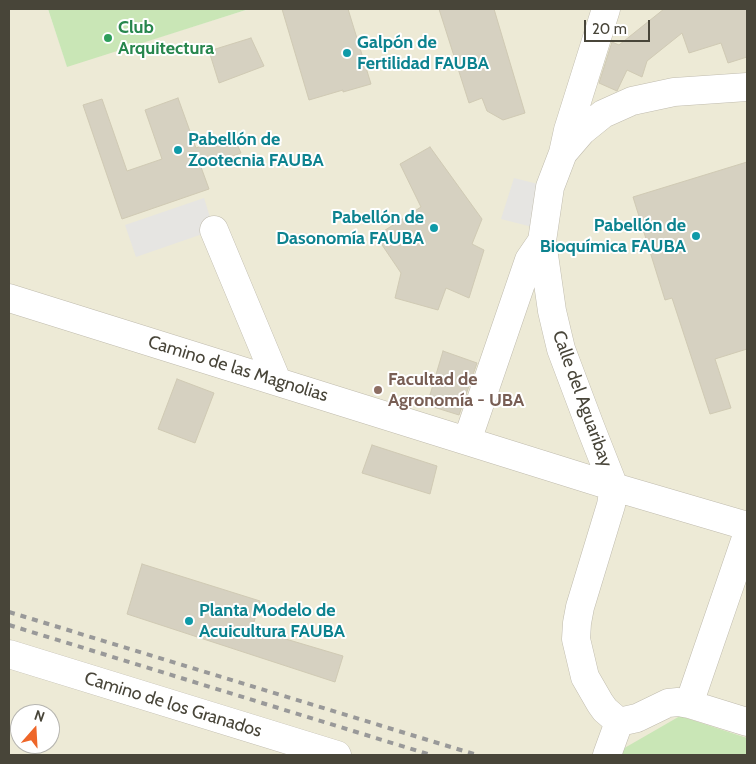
<!DOCTYPE html>
<html>
<head>
<meta charset="utf-8">
<style>
  body { margin:0 }
  #map { position:relative; width:756px; height:764px; overflow:hidden; background:#f4f3eb; font-family:Cabin,sans-serif }
  canvas { display:block }
  .frame { position:absolute; inset:0; border:10px solid #484539; pointer-events:none }
  .north { position:absolute; left:10px; top:704px; width:50px; height:50px; box-sizing:border-box; background:#fff; border:1px solid #b6b5b0; border-radius:50%; rotate:19deg; font-size:14px; font-weight:700; line-height:20px; text-align:center; color:#484539 }
  .north::after { content:''; display:block; margin:auto; width:18px; height:22px; background:#ee6629; clip-path:polygon(50% 0,100% 100%,50% 72%,0 100%) }
  .scale { position:absolute; left:584px; top:20px; width:66px; height:22px; box-sizing:border-box; border:2px solid #484539; border-top:0; padding-left:6px; font-size:15px; line-height:18px; white-space:nowrap; color:#484539; -webkit-text-stroke:4px #fff; paint-order:stroke }
</style>
</head>
<body>
<div id="map">
<canvas width="756" height="764"></canvas>
<div class="frame"></div>
<div class="north">N</div>
<div class="scale">20 m</div>
</div>
<script>
const g = document.querySelector('canvas').getContext('2d');
g.lineJoin = 'round';
function paint(path, color) {
  g.fillStyle = color;
  g.fill(path, 'evenodd');
}
function toPath(rows) {
  const path = new Path2D();
  for (const r of rows) {
    path.moveTo(r[0], r[1]);
    for (let i = 2; i < r.length; i += 2) path.lineTo(r[i], r[i + 1]);
  }
  return path;
}
function stroke(path, color, width, dash) {
  g.strokeStyle = color;
  g.lineWidth = width;
  g.lineCap = dash ? 'butt' : 'round';
  g.setLineDash(dash || []);
  g.stroke(path);
}
function label(font, color, halo, rows, align = 'center') {
  g.font = font + ' Cabin,sans-serif';
  g.lineWidth = 4;
  g.setLineDash([]);
  g.textBaseline = 'middle';
  g.strokeStyle = halo;
  g.fillStyle = color;
  for (const [text, x, y, turn = 0] of rows) {
    g.save();
    g.translate(x, y);
    g.rotate((+turn || 0) * Math.PI / 180);
    g.textAlign = isNaN(turn) ? turn : align;
    if (halo) g.strokeText(text, 0, 0);
    g.fillText(text, 0, 0);
    g.restore();
  }
}
paint(toPath([
  [9,9,48,9,67,66,249,9,747,9,747,755,9,755],
  [20,714,50,714,50,744,20,744]
]), '#edead6');
paint(toPath([
  [48,9,249,9,67,67],
  [680,716,747,738,747,755,618,755,621,750]
]), '#c9e6b6');
paint(toPath([
  [514,178,550,187,544,230,501,219],
  [204,198,214,230,136,257,125,225]
]), '#e6e5e2');
const building = toPath([
  [282,9,348,9,371,84,343,92,343,90,309,100,282,9],
  [439,9,494,9,525,113,503,120,487,111,482,98,469,103,439,9],
  [664,9,747,9,747,57,728,63,721,43,689,53,682,33,647,61,642,77,627,70,617,91,599,83,612,42,619,45,664,9],
  [251,38,264,66,219,83,209,51,251,38],
  [178,98,196,148,233,135,241,153,201,167,209,189,122,219,83,105,102,99,127,171,162,159,145,110,178,98],
  [430,147,482,219,472,244,484,250,469,298,446,288,438,310,395,298,401,273,376,236,421,207,400,164,430,147],
  [747,162,747,349,715,359,731,408,710,414,672,298,665,300,633,197,747,162],
  [443,351,477,363,459,415,427,405,443,351],
  [177,379,214,393,195,443,158,429,177,379],
  [372,445,437,466,430,494,362,473,372,445],
  [142,564,260,601,252,629,343,656,335,682,127,614,142,564]
]);
paint(building, '#d6d1c1');
stroke(building, '#d0cab4', 1);
const minor = toPath([
  [606,9,568,130,563,153,550,187,542,241,552,311,561,349,590,426,614,487,611,505,580,607,577,623,576,639,585,677,600,703,605,710,619,722],
  [564,152,582,131,603,114,632,101,674,92,747,87],
  [214,230,277,381],
  [9,298,614,487,747,526],
  [467,441,529,260,542,241],
  [9,654,337,755],
  [689,704,747,535],
  [619,722,637,718,668,703,678,702,689,704,747,722],
  [607,755,619,722]
]);
stroke(minor, '#c0bcae', 29);
stroke(minor, '#fff', 28);
stroke(toPath([
  [9,612,477,755],
  [9,625,431,755]
]), '#999', 4, [6, 6]);
for (const [x, y, r, color] of [
  [108,38,5,"#2e9e5b"],
  [347,53,5,"#0f9aa8"],
  [178,150,5,"#0f9aa8"],
  [434,228,5,"#0f9aa8"],
  [696,236,5,"#0f9aa8"],
  [378,390,5,"#8d6e63"],
  [189,621,5,"#0f9aa8"]
]) {
  const dot = new Path2D();
  dot.arc(x, y, r, 0, 2 * Math.PI);
  g.fillStyle = color;
  g.fill(dot);
  stroke(dot, '#fff', 2);
}
label('bold 18px', '#27864d', '#fff', [
  ["Club",118,28],
  ["Arquitectura",118,49]
], 'left');
label('bold 18px', '#0d838f', '#fff', [
  ["Galpón de",357,43],
  ["Fertilidad FAUBA",357,64],
  ["Pabellón de",188,140],
  ["Zootecnia FAUBA",188,161],
  ["Pabellón de",424,218,"right"],
  ["Dasonomía FAUBA",424,239,"right"],
  ["Pabellón de",686,226,"right"],
  ["Bioquímica FAUBA",686,247,"right"],
  ["Planta Modelo de",199,611],
  ["Acuicultura FAUBA",199,632]
], 'left');
label('18px', '#484539', '#fff', [
  ["Camino de las Magnolias",238,369,17],
  ["Calle del Aguaribay",582,399,70],
  ["Camino de los Granados",173,705,17]
]);
label('bold 18px', '#785e54', '#fff', [
  ["Facultad de",388,380],
  ["Agronomía - UBA",388,401]
], 'left');
</script>
</body>
</html>
